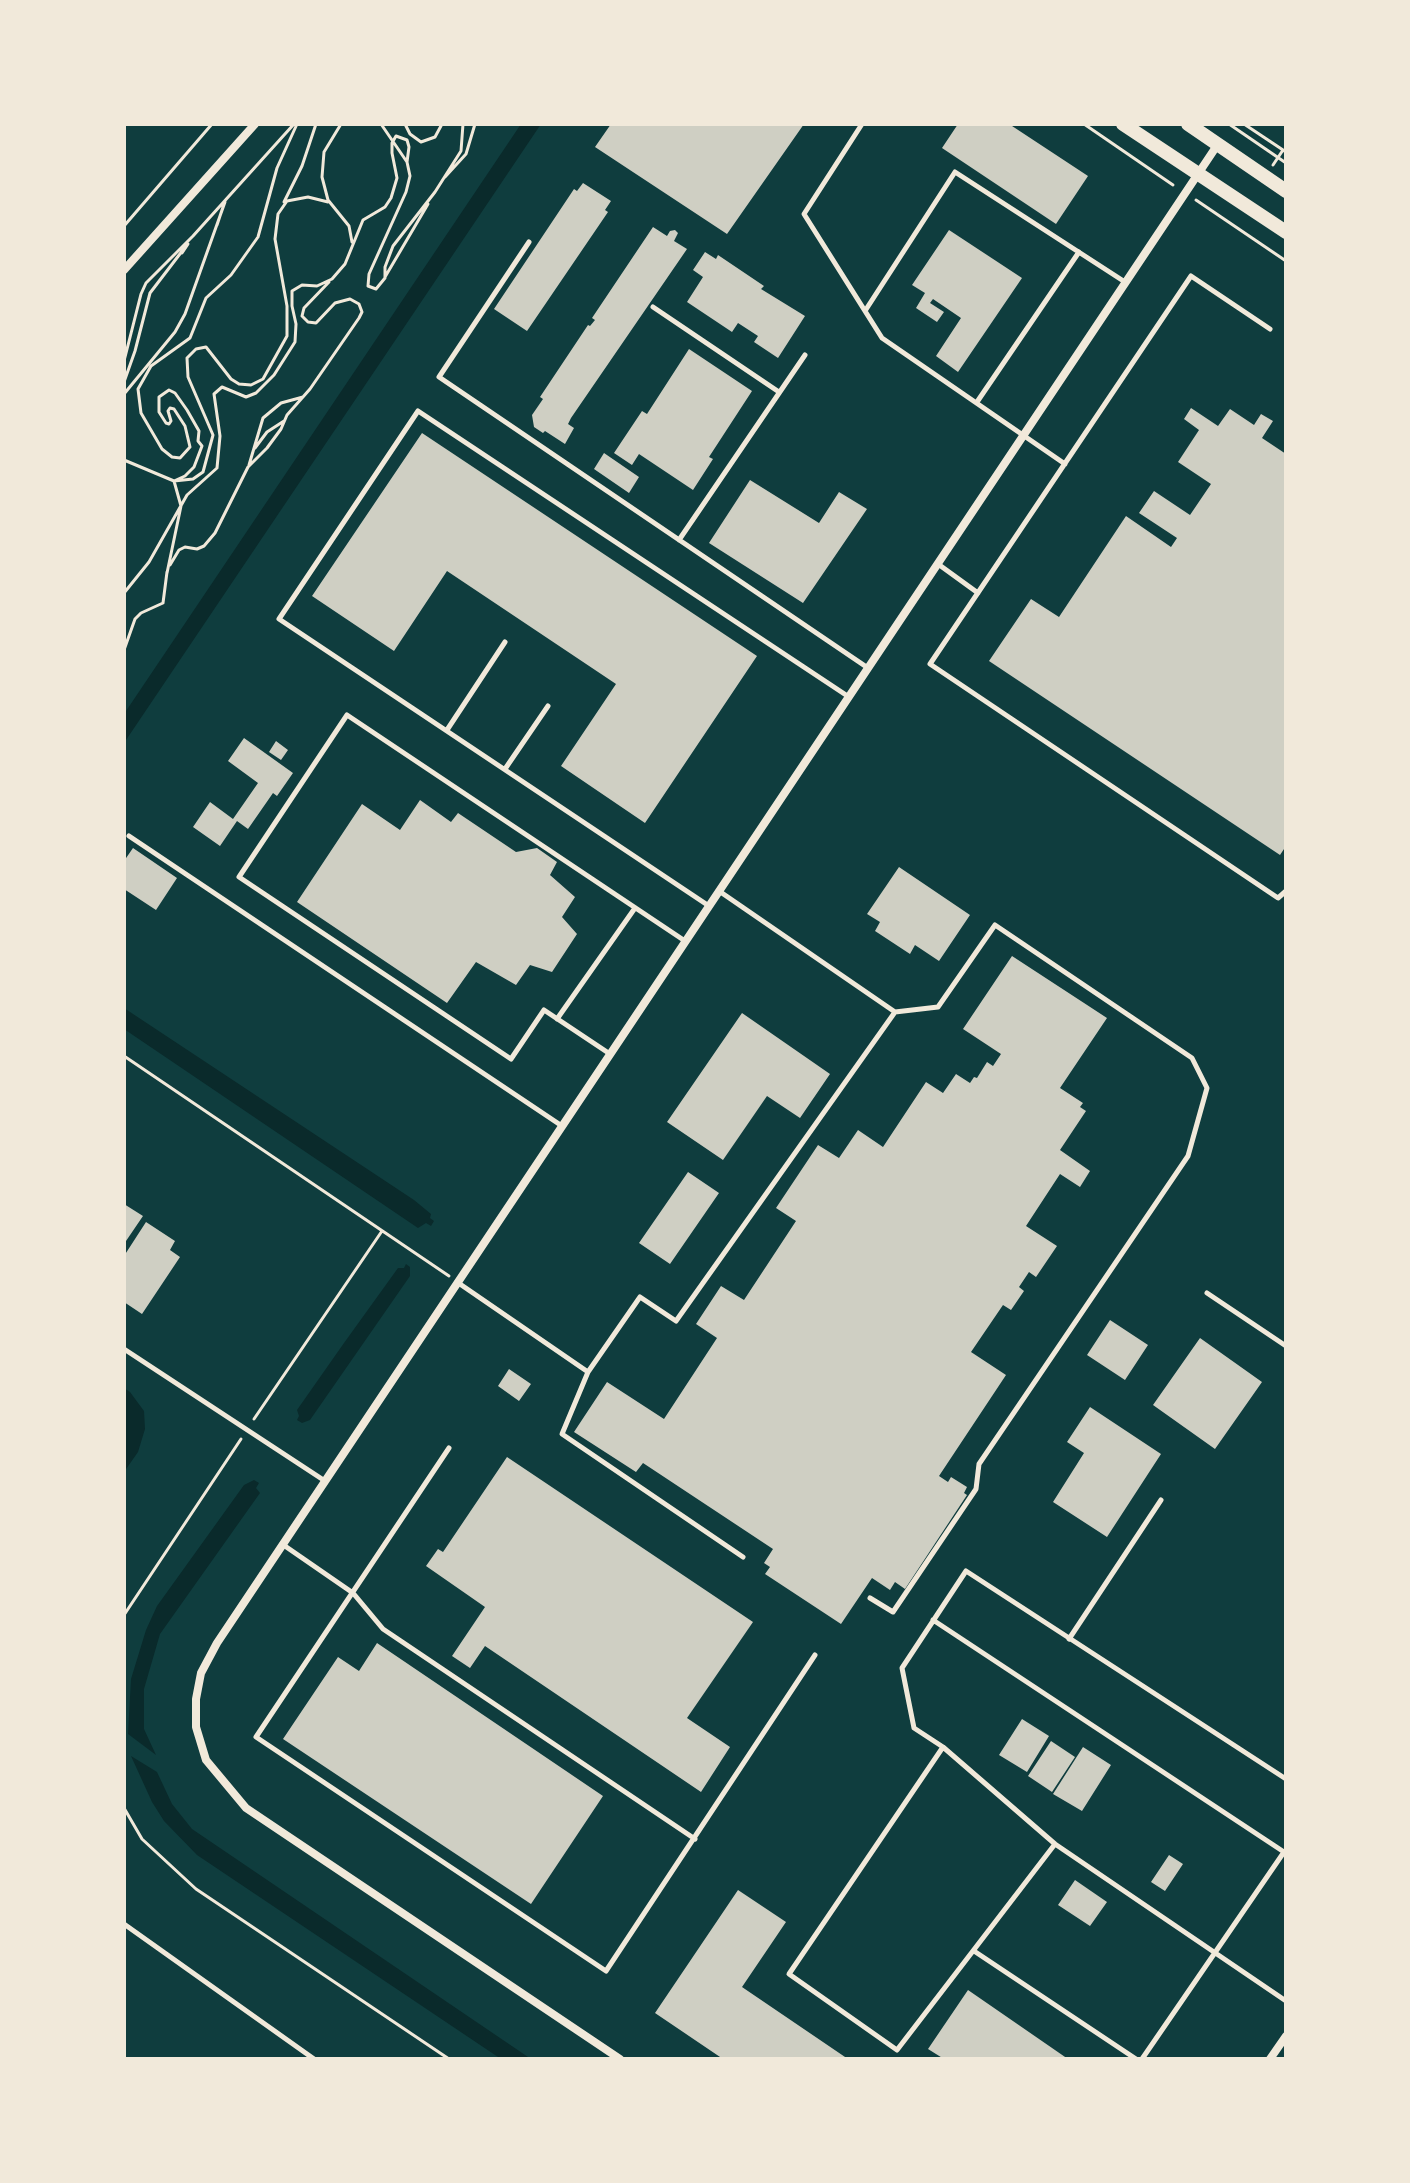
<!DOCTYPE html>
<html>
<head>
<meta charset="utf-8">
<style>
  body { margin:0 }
  #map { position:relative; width:1410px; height:2183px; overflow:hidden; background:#0f3d3e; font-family:Spectral,serif }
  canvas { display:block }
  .frame { position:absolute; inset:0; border:126px solid #f1e9da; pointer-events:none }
</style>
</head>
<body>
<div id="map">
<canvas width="1410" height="2183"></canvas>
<div class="frame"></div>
</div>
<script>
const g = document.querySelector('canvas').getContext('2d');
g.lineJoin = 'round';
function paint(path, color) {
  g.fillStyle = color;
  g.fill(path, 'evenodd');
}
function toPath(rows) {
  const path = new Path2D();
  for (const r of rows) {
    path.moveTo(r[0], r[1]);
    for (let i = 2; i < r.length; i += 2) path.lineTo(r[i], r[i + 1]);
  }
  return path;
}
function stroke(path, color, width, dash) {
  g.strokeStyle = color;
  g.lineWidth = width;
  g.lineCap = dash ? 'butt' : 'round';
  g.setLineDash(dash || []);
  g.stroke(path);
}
paint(toPath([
  [521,124,541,124,124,743,124,714],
  [124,1008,414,1200,431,1214,430,1218,434,1221,431,1226,426,1223,418,1228,124,1029],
  [406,1264,410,1267,410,1276,310,1420,302,1423,297,1420,299,1416,297,1410,344,1343,398,1268,404,1268],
  [124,1388,130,1392,144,1411,145,1429,138,1452,124,1472],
  [254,1480,259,1483,256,1488,260,1493,160,1634,144,1689,144,1729,156,1755,128,1734,131,1679,146,1630,157,1606,244,1485],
  [131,1756,157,1772,172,1804,192,1829,531,2059,501,2059,197,1855,164,1821,152,1802]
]), '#0a2a2b');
paint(toPath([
  [611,124,804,124,727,234,595,147],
  [958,124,1009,124,1088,176,1056,224,942,148],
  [583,183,611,201,605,210,608,212,527,331,494,309,574,189,577,191],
  [653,227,667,236,670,231,675,230,678,233,674,241,687,249,571,418,568,424,574,428,565,444,545,431,543,433,534,427,532,415,543,399,540,397,588,325,590,326,595,320,592,318],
  [949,230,1022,278,958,372,936,356,961,318,933,299,930,303,944,312,937,322,916,308,925,293,912,285],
  [705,252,716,259,718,255,764,286,761,289,805,316,778,358,754,342,758,336,738,323,732,332,687,302,703,277,693,270],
  [689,349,752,391,709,457,713,459,693,490,639,454,632,465,614,453,642,411,647,414],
  [1191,408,1218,426,1230,409,1254,425,1261,414,1273,421,1262,438,1286,454,1286,846,1280,855,989,661,1031,599,1059,617,1126,516,1171,547,1177,538,1139,513,1154,491,1190,515,1211,484,1178,462,1199,430,1184,419],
  [422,433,757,656,645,823,561,766,616,684,447,571,394,651,312,596],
  [604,453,639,477,629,493,594,469],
  [750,480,819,523,839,492,867,509,803,603,709,543],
  [244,738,293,773,277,796,273,793,248,829,237,821,220,846,193,827,210,802,233,819,258,783,228,761],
  [276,741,288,750,281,760,269,752],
  [420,800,451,822,458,813,516,852,537,848,557,862,550,875,575,897,562,917,577,934,552,972,530,965,516,985,476,962,447,1003,297,902,362,804,400,830],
  [133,848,177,878,156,910,124,889,124,861],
  [899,867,970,915,939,961,915,945,910,954,875,931,880,922,867,914],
  [1012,956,1107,1018,1060,1088,1083,1103,1080,1107,1086,1111,1060,1150,1090,1171,1080,1187,1060,1174,1026,1226,1057,1246,1036,1277,1029,1272,1019,1287,1024,1291,1011,1310,1003,1305,971,1352,1006,1375,939,1476,948,1482,951,1477,967,1487,964,1493,967,1495,905,1589,895,1582,890,1590,872,1578,841,1624,765,1574,770,1567,764,1563,773,1549,643,1463,636,1472,574,1432,607,1382,664,1419,717,1338,696,1324,721,1286,744,1300,796,1221,776,1208,818,1145,839,1158,858,1130,883,1147,926,1082,943,1093,956,1074,970,1083,974,1077,977,1078,987,1062,993,1066,1001,1054,963,1029],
  [742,1013,830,1074,800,1118,767,1096,723,1160,667,1122],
  [688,1172,719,1193,670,1264,639,1243],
  [124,1204,143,1216,126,1241,124,1239],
  [146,1222,175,1241,170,1250,180,1257,142,1314,124,1302,124,1256],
  [1110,1320,1148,1345,1125,1380,1087,1355],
  [1200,1338,1262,1382,1215,1449,1153,1405],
  [509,1369,531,1384,519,1401,498,1386],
  [1090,1407,1161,1454,1107,1537,1053,1502,1084,1453,1067,1442],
  [507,1457,753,1622,687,1718,730,1747,701,1792,485,1646,470,1668,452,1656,485,1607,426,1566,438,1549,443,1552],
  [377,1643,603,1796,531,1904,283,1739,338,1657,359,1671],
  [1022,1719,1049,1736,1027,1772,999,1755],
  [1051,1741,1075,1757,1052,1792,1028,1776],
  [1083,1747,1111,1765,1082,1811,1053,1794],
  [1169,1855,1183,1864,1165,1891,1151,1882],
  [1075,1880,1107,1902,1090,1926,1058,1905],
  [738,1890,786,1922,742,1987,848,2059,723,2059,655,2013],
  [968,1990,1068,2059,944,2059,928,2049]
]), '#cfcfc3');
stroke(toPath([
  [341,124,324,152,322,177,328,200,349,226,352,242],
  [381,124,407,162],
  [405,124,410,134,421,142,435,137,442,124],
  [415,124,420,124],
  [1084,124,1173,185],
  [1229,124,1286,163],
  [1244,124,1286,152],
  [1273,165,1283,150],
  [445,177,466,154,475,124],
  [1196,200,1286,261],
  [284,202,302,166,316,124],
  [217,225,224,204],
  [124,226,212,124],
  [182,253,188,244],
  [385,277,428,204],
  [124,361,141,294,146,283,193,236,294,124],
  [124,382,135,351,150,293,186,246],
  [124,394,175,332,185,314,225,202],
  [255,448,267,432,284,421],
  [124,460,174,481,193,479,203,472,213,435,188,377,187,358,196,349,206,347,231,379,239,384,251,385,263,379,287,336,287,306,275,239,278,214,287,201,308,197,328,202],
  [249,465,263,418,281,403,303,397],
  [170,565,179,550,185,547,197,549,204,546,215,533,248,467,267,448,281,429,287,415,310,389,359,318,362,312,359,304,350,299,335,303,316,323,308,322,302,316,304,308,329,282],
  [167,573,181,506,174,481,185,476,194,467,202,446,198,441,199,431,187,410,175,393,169,390,159,397,159,412,166,423,169,424,171,421,168,411,170,408,174,409,185,426,190,447,180,458,172,457,162,449,141,413,138,389,151,366,190,338,206,298,231,275,258,237,277,168,297,124],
  [124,593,149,562,187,495,217,468,220,436,214,394,222,387,246,397,256,393,274,375,295,342,296,324,292,306,292,291,302,285,317,286,332,279,345,264,363,220,385,207,391,198,397,178,392,153,392,143,396,136,407,140,409,147,407,162,410,176,406,192,369,274,368,286,376,289,385,278,385,267,393,246,435,192,461,151,463,124],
  [124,650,135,619,141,613,163,603,167,572],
  [124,1056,449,1276],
  [254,1419,382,1231],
  [124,1615,241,1439],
  [124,1808,142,1839,196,1889,449,2059]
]), '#f1e9da', 3);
stroke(toPath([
  [862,124,804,214,865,311,955,172,1125,282],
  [529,242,439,377,868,668],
  [653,307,779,392],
  [865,311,882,338,1065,464],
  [1270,329,1191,276,930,664,1278,898,1286,891],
  [977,402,1079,252],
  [679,540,805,355],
  [938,564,978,593],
  [447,730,505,642],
  [505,769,548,706],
  [129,836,562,1126],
  [709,906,279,619,418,411,849,697],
  [557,1019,635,908],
  [610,1054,544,1010,511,1059,239,877,347,715,685,941],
  [457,1282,588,1372,640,1297,676,1321,895,1012,719,891],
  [1207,1293,1286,1346],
  [124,1349,325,1481],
  [588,1372,562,1434,743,1557],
  [449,1448,256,1737,606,1971,815,1655],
  [282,1544,353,1593,383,1629,695,1839],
  [870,1598,893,1612,976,1489,979,1464,1188,1156,1207,1088,1192,1058,995,925,938,1007,895,1012],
  [933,1620,1284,1852,1142,2059],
  [1069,1639,1161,1500],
  [943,1747,789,1974,897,2050,1055,1844,943,1747,914,1728,902,1668,966,1571,1286,1779],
  [1055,1844,1286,2001],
  [124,1924,314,2059],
  [974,1951,1136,2059]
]), '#f1e9da', 5);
stroke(toPath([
  [124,270,255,124],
  [620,2059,246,1808,206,1760,196,1727,196,1699,201,1673,217,1643,1218,144],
  [1270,2059,1286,2036]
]), '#f1e9da', 8);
stroke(toPath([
  [1123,124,1286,232],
  [1188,124,1286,191]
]), '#f1e9da', 14);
</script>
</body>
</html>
